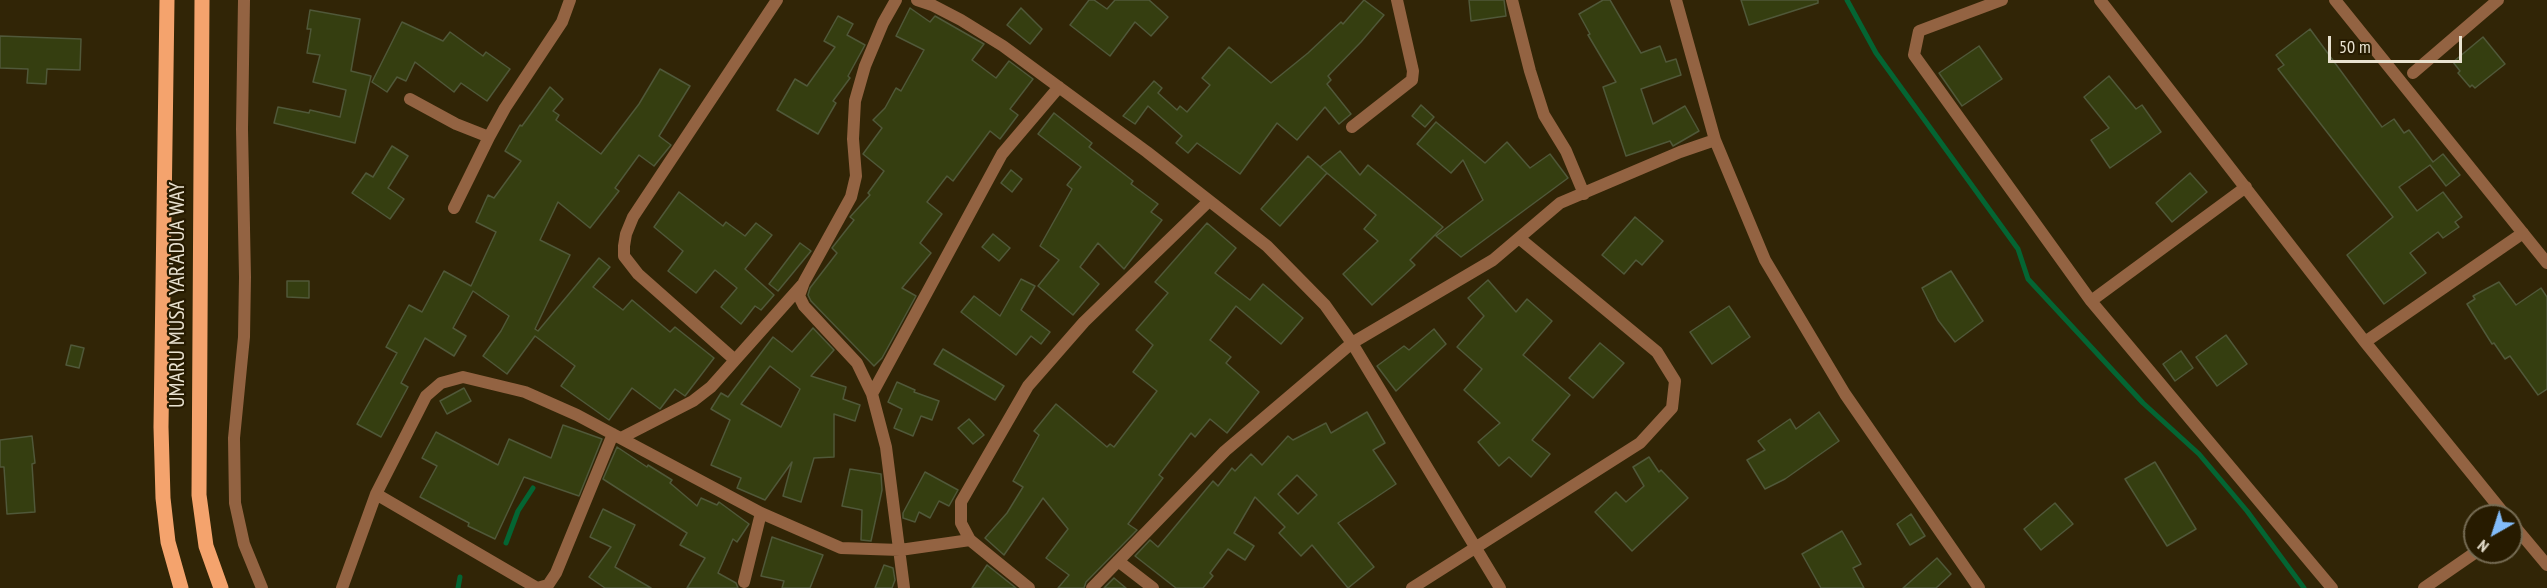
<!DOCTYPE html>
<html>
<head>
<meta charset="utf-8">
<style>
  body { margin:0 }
  #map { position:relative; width:2547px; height:588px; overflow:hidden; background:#312506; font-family:"PT Sans Narrow",sans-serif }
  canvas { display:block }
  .north { position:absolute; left:2463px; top:504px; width:60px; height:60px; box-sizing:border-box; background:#271b00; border:2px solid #756b53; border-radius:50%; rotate:219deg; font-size:16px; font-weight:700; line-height:24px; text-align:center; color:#e9e2d0 }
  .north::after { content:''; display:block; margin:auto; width:21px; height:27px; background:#82bcfa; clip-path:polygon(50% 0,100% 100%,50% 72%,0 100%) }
  .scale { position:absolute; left:2328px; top:36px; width:134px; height:27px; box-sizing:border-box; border:3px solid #e9e2d0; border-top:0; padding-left:8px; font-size:18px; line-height:21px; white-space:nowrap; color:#e9e2d0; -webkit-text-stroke:4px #271b00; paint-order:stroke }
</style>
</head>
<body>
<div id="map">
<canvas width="2547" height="588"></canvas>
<div class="north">N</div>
<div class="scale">50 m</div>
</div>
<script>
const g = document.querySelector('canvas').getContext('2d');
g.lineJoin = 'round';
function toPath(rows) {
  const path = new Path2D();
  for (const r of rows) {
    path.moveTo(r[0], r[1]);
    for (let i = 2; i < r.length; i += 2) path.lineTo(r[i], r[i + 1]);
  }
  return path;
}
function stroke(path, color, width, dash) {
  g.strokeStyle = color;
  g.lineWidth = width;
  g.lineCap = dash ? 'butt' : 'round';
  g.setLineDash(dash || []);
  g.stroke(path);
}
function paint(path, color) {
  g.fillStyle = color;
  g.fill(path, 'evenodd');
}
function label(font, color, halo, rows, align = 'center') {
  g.font = font + ' "PT Sans Narrow",sans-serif';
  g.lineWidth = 4.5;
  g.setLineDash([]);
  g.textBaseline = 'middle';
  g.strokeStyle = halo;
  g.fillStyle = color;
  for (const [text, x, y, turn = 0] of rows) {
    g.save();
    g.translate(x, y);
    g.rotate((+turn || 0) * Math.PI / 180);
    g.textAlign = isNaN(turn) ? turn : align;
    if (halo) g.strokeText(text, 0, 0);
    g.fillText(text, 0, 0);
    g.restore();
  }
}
stroke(toPath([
  [1847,0,1876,53,2018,249,2028,279,2143,403,2199,454,2247,511,2304,588],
  [506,543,518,511,533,488],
  [458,588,460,577]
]), '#046533', 5);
const building = toPath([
  [1089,0,1094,0,1107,9,1115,0,1149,0,1168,17,1151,36,1135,22,1110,56,1070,25,1089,0],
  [1364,0,1384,15,1361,42,1328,76,1331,80,1327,84,1351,114,1339,124,1325,107,1297,140,1277,123,1240,174,1197,143,1188,153,1176,143,1182,136,1148,106,1135,124,1123,116,1154,81,1162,88,1158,93,1177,110,1180,106,1187,112,1210,85,1202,78,1229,47,1271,83,1308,53,1341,22,1343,24,1364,0],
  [1469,0,1504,0,1506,16,1471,21,1469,0],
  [1603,0,1610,0,1641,53,1660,46,1666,62,1676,59,1681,75,1641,89,1653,124,1685,106,1699,131,1673,146,1670,141,1626,156,1603,87,1616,82,1588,35,1590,34,1579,14,1603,0],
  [1741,0,1818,0,1818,3,1749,25,1741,0],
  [910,8,930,22,935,16,984,44,972,60,996,78,1009,61,1033,79,1010,109,1018,115,1000,139,990,131,953,181,947,176,927,202,942,214,920,243,931,253,902,288,916,296,882,358,874,366,811,301,808,295,810,288,837,253,832,248,854,220,850,217,870,195,868,193,884,171,863,154,882,128,873,120,885,108,896,88,901,91,924,50,896,36,910,8],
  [1021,8,1042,29,1030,44,1007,25,1021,8],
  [310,10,360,19,351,71,371,76,355,143,274,123,278,107,309,113,310,110,340,117,346,90,313,82,320,55,307,53,311,29,307,29,310,10],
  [838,16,853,24,847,35,865,45,848,76,850,78,833,101,836,103,818,134,777,110,795,79,807,86,835,47,824,41,838,16],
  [402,22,443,41,450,32,483,56,486,52,510,69,487,101,461,83,454,92,415,62,406,81,397,77,387,92,372,82,402,22],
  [2310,29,2382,127,2394,119,2404,133,2409,130,2433,162,2443,154,2460,175,2446,186,2430,165,2399,187,2417,211,2443,192,2462,217,2455,222,2459,227,2443,238,2438,232,2410,253,2426,273,2384,304,2347,255,2393,217,2278,69,2284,65,2276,55,2310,29],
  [0,36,81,39,80,70,47,69,46,84,27,83,28,69,0,68,0,36],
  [2483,37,2505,64,2475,88,2472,85,2470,87,2458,73,2460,71,2453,62,2483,37],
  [1979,46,2002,79,1962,106,1939,73,1979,46],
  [660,69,690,86,659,136,671,145,654,166,639,155,615,188,619,191,590,228,558,202,540,240,570,255,535,329,538,331,599,258,610,267,593,287,623,310,632,300,670,332,675,327,714,358,685,396,675,389,660,409,632,388,609,420,561,386,575,366,535,336,507,374,483,356,501,331,509,316,473,291,453,328,466,336,454,356,425,338,401,383,408,387,381,437,357,424,397,353,386,347,409,305,422,312,444,271,471,286,496,232,476,222,488,195,494,198,521,161,505,151,520,125,522,126,550,87,563,99,553,111,559,115,556,120,601,154,639,104,660,69],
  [2109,76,2136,109,2142,105,2161,132,2110,168,2091,140,2109,128,2084,97,2109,76],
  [1421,105,1434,117,1425,127,1412,116,1421,105],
  [1054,113,1092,143,1089,147,1133,181,1131,184,1158,204,1151,212,1162,220,1124,269,1098,243,1080,267,1099,284,1073,315,1038,286,1059,260,1040,246,1072,189,1067,185,1081,167,1038,134,1054,113],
  [1436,122,1485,163,1507,142,1530,168,1550,154,1568,178,1461,257,1436,236,1483,200,1463,160,1451,173,1417,144,1436,122],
  [392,146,408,156,388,188,404,199,390,219,352,193,366,173,373,177,392,146],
  [1340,151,1360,175,1368,165,1443,227,1410,260,1415,265,1372,305,1343,274,1378,241,1364,229,1376,215,1320,167,1340,151],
  [1308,156,1327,173,1280,226,1261,209,1308,156],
  [1011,170,1022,179,1012,192,1001,183,1011,170],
  [2190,173,2207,192,2172,222,2156,203,2190,173],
  [679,192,723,226,726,222,745,236,756,223,772,235,745,269,774,295,761,310,755,306,741,324,721,307,737,288,715,270,696,293,668,271,683,251,654,227,679,192],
  [1635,217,1663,241,1642,265,1636,260,1624,274,1602,255,1635,217],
  [1207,223,1236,248,1215,273,1250,300,1263,284,1303,318,1281,344,1236,306,1210,340,1231,357,1226,363,1259,392,1227,433,1210,419,1195,437,1191,433,1159,475,1163,478,1128,524,1137,530,1086,582,1084,588,1058,588,1069,575,1046,558,1068,529,1043,498,1004,555,985,538,1007,513,1023,487,1013,481,1039,435,1034,431,1056,404,1107,447,1110,444,1114,447,1157,391,1133,372,1153,345,1136,330,1168,293,1155,282,1207,223],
  [993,234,1010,248,999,261,982,247,993,234],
  [800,243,811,251,778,291,769,284,800,243],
  [1951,271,1983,321,1955,342,1938,320,1922,288,1951,271],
  [1021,279,1035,286,1021,310,1050,332,1041,344,1031,336,1016,355,961,312,974,296,1000,316,1021,279],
  [1488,280,1516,312,1527,299,1552,321,1523,355,1570,395,1532,440,1550,454,1531,477,1509,457,1499,466,1478,442,1500,423,1464,390,1482,369,1457,347,1484,316,1468,298,1488,280],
  [287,281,309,281,309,298,287,297,287,281],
  [2499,282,2516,305,2541,288,2547,297,2547,389,2538,395,2510,356,2505,359,2494,343,2492,344,2467,304,2475,299,2473,296,2499,282],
  [1729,306,1750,337,1712,364,1690,332,1729,306],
  [813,328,834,350,811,376,846,387,843,399,860,405,855,421,834,414,834,457,814,458,801,502,783,496,792,462,765,500,737,488,741,478,711,465,730,420,711,409,721,393,728,397,773,337,792,352,813,328],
  [770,366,800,389,781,427,741,404,770,366],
  [1434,329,1446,344,1396,391,1377,366,1404,346,1409,350,1434,329],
  [2226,335,2247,364,2217,386,2196,357,2226,335],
  [1600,343,1624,363,1593,398,1569,378,1600,343],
  [71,345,84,348,79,368,66,365,71,345],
  [943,349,1004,386,995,400,934,364,943,349],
  [2181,351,2193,368,2175,381,2163,364,2181,351],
  [897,382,915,390,914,392,939,401,932,420,921,416,913,436,894,428,902,409,888,402,897,382],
  [464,388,471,401,447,414,440,401,464,388],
  [1367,412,1385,443,1373,450,1396,484,1338,523,1374,567,1348,588,1312,545,1301,556,1279,533,1285,527,1255,497,1234,533,1254,546,1245,560,1228,549,1210,573,1213,576,1203,588,1176,588,1135,556,1150,540,1158,547,1213,481,1218,486,1232,468,1235,471,1251,454,1262,465,1288,436,1293,440,1326,423,1331,433,1367,412],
  [1297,475,1317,495,1298,514,1278,494,1297,475],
  [1819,412,1839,441,1785,479,1765,489,1747,460,1765,450,1758,441,1790,419,1796,429,1819,412],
  [969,419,984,435,973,444,958,428,969,419],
  [563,425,602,439,579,496,524,477,495,539,468,526,469,523,420,497,437,466,422,458,436,432,498,465,509,439,551,458,563,425],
  [32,436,35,463,32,464,35,512,7,514,4,467,0,467,0,440,32,436],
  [617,447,647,467,648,465,672,480,670,483,697,506,701,498,717,505,719,502,749,524,737,542,733,539,718,573,736,583,738,588,687,588,705,558,680,545,687,533,603,479,617,447],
  [1649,457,1659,472,1661,470,1688,498,1632,551,1595,512,1616,492,1626,502,1644,486,1633,467,1649,457],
  [2155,462,2196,529,2167,546,2125,479,2155,462],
  [850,469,881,474,882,490,871,541,861,540,862,510,842,506,850,469],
  [925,472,958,490,949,506,939,501,930,518,919,512,915,522,903,518,903,513,925,472],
  [2055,503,2073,524,2041,550,2024,529,2055,503],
  [603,509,635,525,615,567,651,588,605,588,589,577,611,547,590,537,603,509],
  [1911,514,1925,536,1910,545,1897,524,1911,514],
  [1842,531,1861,564,1853,568,1864,588,1821,588,1802,554,1842,531],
  [772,537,823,555,810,588,782,588,784,581,761,576,772,537],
  [1937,558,1951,574,1936,588,1903,588,1937,558],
  [884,565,893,568,895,580,892,588,875,588,884,565],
  [987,565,1016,588,972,588,987,565],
  [1114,578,1126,588,1104,588,1114,578]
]);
paint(building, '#353e10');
stroke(building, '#505839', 1.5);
stroke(toPath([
  [244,0,242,129,245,277,244,337,234,438,235,503,244,544,262,588],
  [896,0,883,23,865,66,855,101,853,139,856,176,851,197,804,282,799,296,804,306,857,363,872,394,886,447,904,588],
  [917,0,932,5,961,20,1003,46,1147,152,1267,246,1325,305,1352,343,1500,588],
  [1512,0,1530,71,1544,115,1566,151,1584,194],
  [1676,0,1715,140,1765,260,1845,394,1979,588],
  [2002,0,1919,31,1914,55,2091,301,2332,588],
  [2100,0,2365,342,2506,516],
  [2335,0,2547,263],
  [2413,73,2498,0],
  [410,99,456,124,489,137,505,108,562,22,570,0],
  [1352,127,1412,80,1413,71,1397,0],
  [454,208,489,137],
  [2091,301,2246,187],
  [2365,342,2523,233],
  [735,360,638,274,624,256,624,246,626,234,633,217,777,0],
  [872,394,1002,154,1059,87],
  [621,438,693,401,711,387,802,285],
  [376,494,537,588,548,585,556,573,613,434],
  [2511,522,2547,565],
  [1118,561,1153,588],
  [744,582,761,513],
  [342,588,376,494,426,396,441,383,463,377,525,392,577,415,761,513,841,548,900,550,970,540],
  [1029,588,970,540,961,523,961,502,1028,386,1084,322,1209,201],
  [1092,588,1225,451,1352,343,1493,260,1560,203,1680,152,1715,140],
  [1412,588,1640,443,1672,408,1675,381,1657,352,1519,238],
  [2424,588,2476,552]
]), '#936342', 12);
stroke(toPath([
  [167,0,161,427,163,498,168,542,181,588],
  [202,0,199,495,206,546,221,588]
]), '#f4a36d', 15);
label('22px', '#e9e2d0', '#271b00', [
  ["UMARU MUSA YAR'ADUA WAY",178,295,-90]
]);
</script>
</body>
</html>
